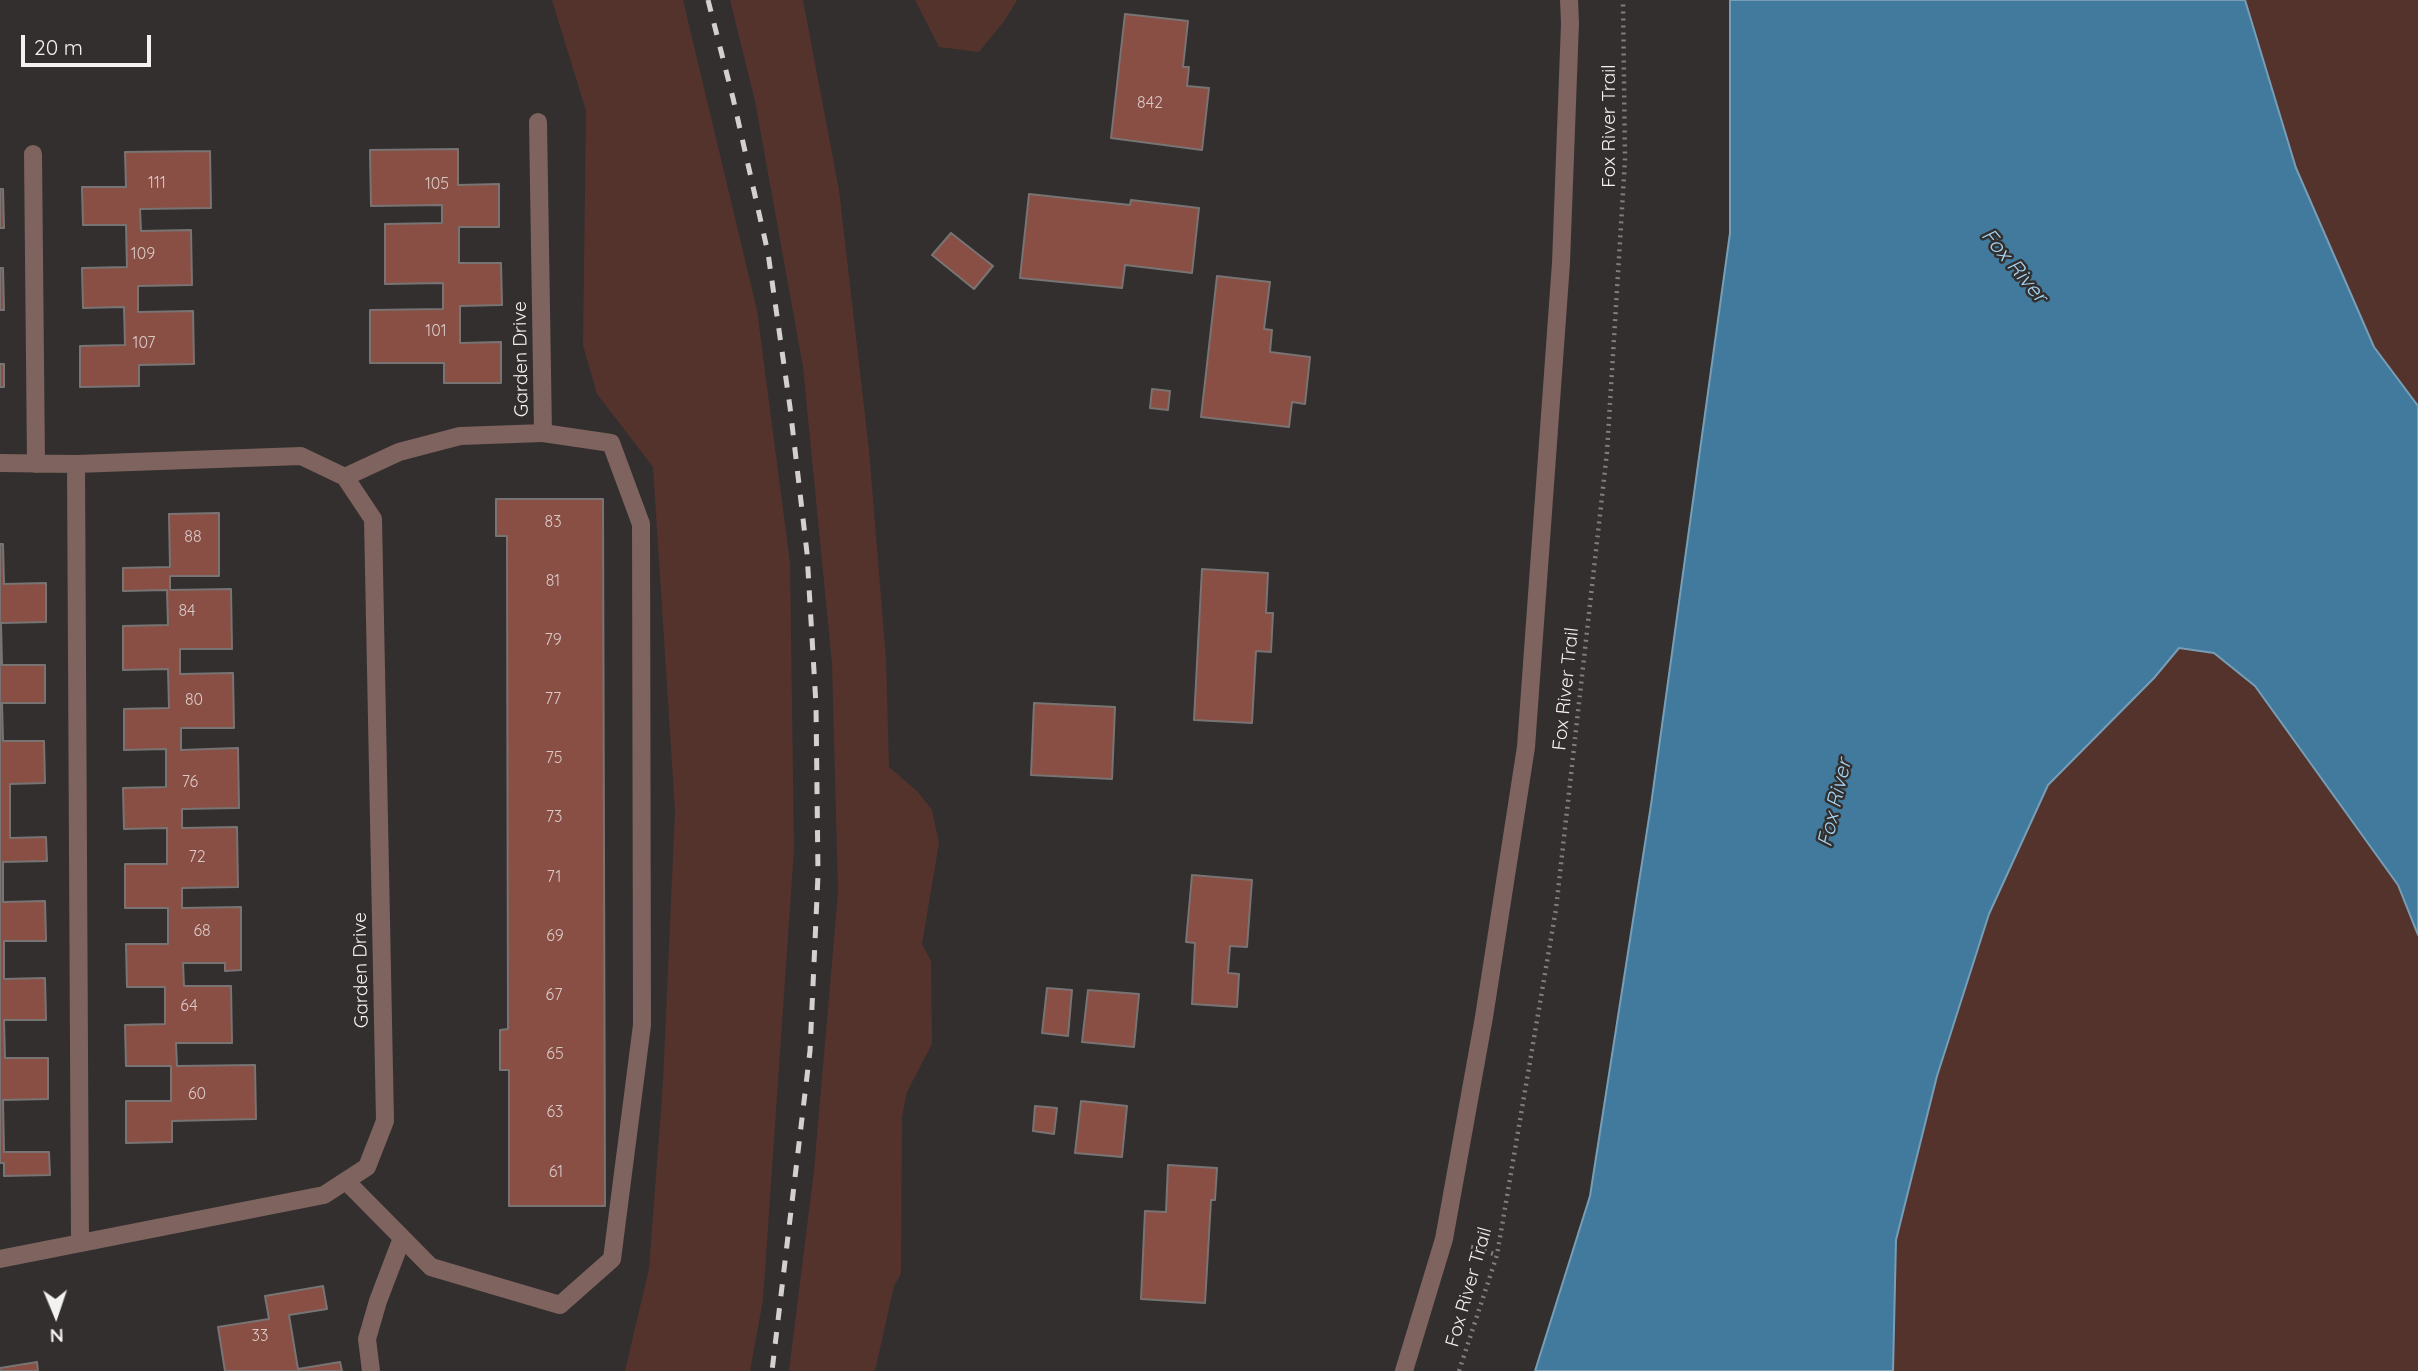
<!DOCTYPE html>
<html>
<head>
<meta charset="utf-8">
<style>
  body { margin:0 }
  #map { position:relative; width:2418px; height:1371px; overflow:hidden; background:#322f2e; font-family:Quicksand,sans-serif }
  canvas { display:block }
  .north { position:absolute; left:21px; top:1280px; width:70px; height:70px; -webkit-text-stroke:5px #322f2e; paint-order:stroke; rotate:178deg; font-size:19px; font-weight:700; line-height:28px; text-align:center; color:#f4f2f1 }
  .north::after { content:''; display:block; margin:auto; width:24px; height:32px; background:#f4f2f1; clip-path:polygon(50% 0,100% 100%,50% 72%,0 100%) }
  .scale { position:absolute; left:21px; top:35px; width:130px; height:32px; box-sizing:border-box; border:4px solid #f4f2f1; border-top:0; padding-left:9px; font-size:21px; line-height:24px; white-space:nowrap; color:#f4f2f1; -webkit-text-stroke:5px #322f2e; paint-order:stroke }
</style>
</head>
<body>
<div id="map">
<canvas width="2418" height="1371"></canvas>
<div class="north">N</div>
<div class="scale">20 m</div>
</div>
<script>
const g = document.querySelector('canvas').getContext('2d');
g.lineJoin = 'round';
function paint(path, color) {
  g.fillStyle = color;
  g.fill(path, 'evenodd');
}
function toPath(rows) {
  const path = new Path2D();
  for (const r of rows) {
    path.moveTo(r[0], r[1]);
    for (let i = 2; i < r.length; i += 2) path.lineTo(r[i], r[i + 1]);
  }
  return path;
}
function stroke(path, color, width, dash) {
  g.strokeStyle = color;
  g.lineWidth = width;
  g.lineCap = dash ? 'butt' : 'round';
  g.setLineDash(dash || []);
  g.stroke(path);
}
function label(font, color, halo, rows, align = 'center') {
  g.font = font + ' Quicksand,sans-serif';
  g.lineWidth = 5;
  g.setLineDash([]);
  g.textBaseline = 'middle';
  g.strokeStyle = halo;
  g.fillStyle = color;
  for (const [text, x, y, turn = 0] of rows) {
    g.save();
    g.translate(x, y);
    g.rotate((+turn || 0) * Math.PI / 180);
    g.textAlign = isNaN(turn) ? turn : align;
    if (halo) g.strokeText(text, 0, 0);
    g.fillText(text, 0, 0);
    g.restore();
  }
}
paint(toPath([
  [552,0,683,0,757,310,790,563,794,849,763,1300,750,1371,625,1371,649,1269,663,1082,675,811,653,467,597,394,583,345,586,111],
  [730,0,803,0,839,190,869,450,886,658,889,767,917,791,932,810,939,843,922,944,931,961,932,1044,907,1092,902,1117,901,1274,894,1286,875,1371,789,1371,814,1170,838,893,832,664,803,367,755,101],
  [915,0,1017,0,1005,20,979,52,939,47],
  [2245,0,2418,0,2418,406,2374,347,2296,168],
  [2179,648,2214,653,2255,686,2398,885,2418,935,2418,1371,1893,1371,1896,1240,1937,1076,1989,914,2048,785,2154,678]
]), '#54332d');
const water = toPath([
  [1730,0,2245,0,2296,168,2374,347,2418,406,2418,935,2398,885,2255,686,2214,653,2179,648,2154,678,2048,785,1989,914,1937,1076,1896,1240,1893,1371,1535,1371,1590,1196,1651,805,1730,233,1730,0]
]);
paint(water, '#417a9d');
stroke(water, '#779eb6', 2);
const building = toPath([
  [1125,14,1188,21,1183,67,1189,67,1187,86,1209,88,1202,150,1111,138,1125,14],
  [458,149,458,185,499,184,499,227,459,227,459,263,501,263,502,305,460,306,460,343,501,342,501,383,444,383,444,363,370,363,370,310,443,309,443,283,385,284,385,224,442,223,442,205,371,206,370,150,458,149],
  [210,151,211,208,140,209,141,231,191,230,192,285,138,286,138,312,193,311,194,364,139,365,139,386,80,387,80,346,125,345,124,307,83,308,82,268,127,267,126,225,83,225,82,187,126,187,125,152,210,151],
  [0,189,3,189,4,228,0,228,0,189],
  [1029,194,1130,205,1131,200,1199,208,1192,273,1125,265,1122,288,1020,278,1029,194],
  [951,233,993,266,974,289,932,255,951,233],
  [0,268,3,268,4,310,0,310,0,268],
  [1217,276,1270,282,1264,329,1272,330,1270,352,1310,357,1305,404,1292,402,1289,427,1201,417,1217,276],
  [0,364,4,364,4,387,0,387,0,364],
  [1152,389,1170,391,1168,410,1150,408,1152,389],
  [496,499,603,499,605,1206,509,1206,509,1070,500,1070,500,1030,508,1029,507,536,496,536,496,499],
  [219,513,219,576,170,576,170,590,231,589,232,649,180,649,180,674,233,673,234,728,181,728,181,750,238,748,239,808,182,809,182,828,237,827,238,887,182,888,182,908,241,907,241,970,225,971,225,963,183,963,184,986,231,986,232,1043,176,1043,177,1066,255,1065,256,1119,172,1121,172,1142,126,1143,126,1101,171,1101,171,1066,126,1066,125,1025,165,1024,165,987,127,987,126,944,168,944,168,908,125,908,125,864,167,864,167,828,124,829,123,788,166,787,166,749,124,750,124,709,169,708,168,669,123,670,123,626,168,625,167,590,123,591,123,568,170,567,169,514,219,513],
  [0,544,3,544,4,584,46,583,46,622,1,623,2,665,45,665,45,703,2,703,3,741,44,741,45,783,10,784,10,838,46,837,47,861,3,862,3,902,45,901,46,941,4,941,4,979,45,978,46,1020,4,1020,5,1058,48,1058,48,1099,3,1100,4,1152,49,1152,50,1175,4,1176,4,1163,0,1163,0,544],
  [1202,569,1268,573,1266,613,1273,613,1271,652,1256,651,1252,723,1194,720,1202,569],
  [1034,703,1115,707,1112,779,1031,775,1034,703],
  [1192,875,1252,880,1247,947,1230,946,1228,973,1239,974,1237,1007,1192,1004,1195,943,1186,942,1192,875],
  [1047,988,1072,990,1068,1036,1042,1033,1047,988],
  [1088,990,1139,994,1134,1047,1082,1042,1088,990],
  [1081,1101,1127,1106,1122,1157,1075,1153,1081,1101],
  [1035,1106,1057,1108,1054,1134,1033,1131,1035,1106],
  [1168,1165,1217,1168,1215,1200,1211,1200,1205,1303,1141,1299,1145,1211,1166,1212,1168,1165],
  [323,1286,327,1309,289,1315,298,1369,340,1362,342,1371,225,1371,218,1327,269,1319,265,1296,323,1286],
  [37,1362,38,1371,0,1371,0,1368,37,1362]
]);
paint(building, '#894e44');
stroke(building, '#787473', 2);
stroke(toPath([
  [1471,1247,1497,1255],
  [1459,1371,1497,1255,1556,909,1607,452,1625,160,1623,0]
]), '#817e7d', 4.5, [2, 5]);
stroke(toPath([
  [347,1182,431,1267,560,1305,612,1259,642,1025,641,524,611,443,543,433],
  [371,1371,367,1339,378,1301,402,1238]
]), '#7e635e', 18);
stroke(toPath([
  [33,154,36,464],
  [0,463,76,464,301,456,345,477,373,519,385,1121,367,1167,324,1195,0,1259],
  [76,464,80,1243],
  [345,477,399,452,460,436,543,433,538,122]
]), '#7e635e', 18);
stroke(toPath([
  [1404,1371,1444,1239,1484,1017,1526,747,1561,263,1570,23,1569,0]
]), '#7e635e', 18);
stroke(toPath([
  [708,0,733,98,768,253,790,407,807,553,816,705,818,875,810,1051,772,1371]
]), '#d3d1d0', 5, [12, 12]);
label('16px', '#d9c9c6', null, [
  ["842",1150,103],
  ["111",157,183],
  ["105",437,184],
  ["109",143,254],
  ["101",436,331],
  ["107",144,343],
  ["83",553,522],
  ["88",193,537],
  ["81",553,581],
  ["84",187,611],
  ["79",553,640],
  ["77",553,699],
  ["80",194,700],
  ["75",554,758],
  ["76",190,782],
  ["73",554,817],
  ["72",197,857],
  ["71",554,877],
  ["68",202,931],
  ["69",555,936],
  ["67",554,995],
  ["64",189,1006],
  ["65",555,1054],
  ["60",197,1094],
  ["63",555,1112],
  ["61",556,1172],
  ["33",260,1336]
]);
label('19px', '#f4f2f1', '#322f2e', [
  ["Fox River Trail",1609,126,-90],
  ["Garden Drive",521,359,-91],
  ["Fox River Trail",1566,689,-84],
  ["Garden Drive",361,970,-91],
  ["Fox River Trail",1469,1287,-74]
]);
label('italic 21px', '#a3d3f3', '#322f2e', [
  ["Fox River",2014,266,50],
  ["Fox River",1835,803,-77]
]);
</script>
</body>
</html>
